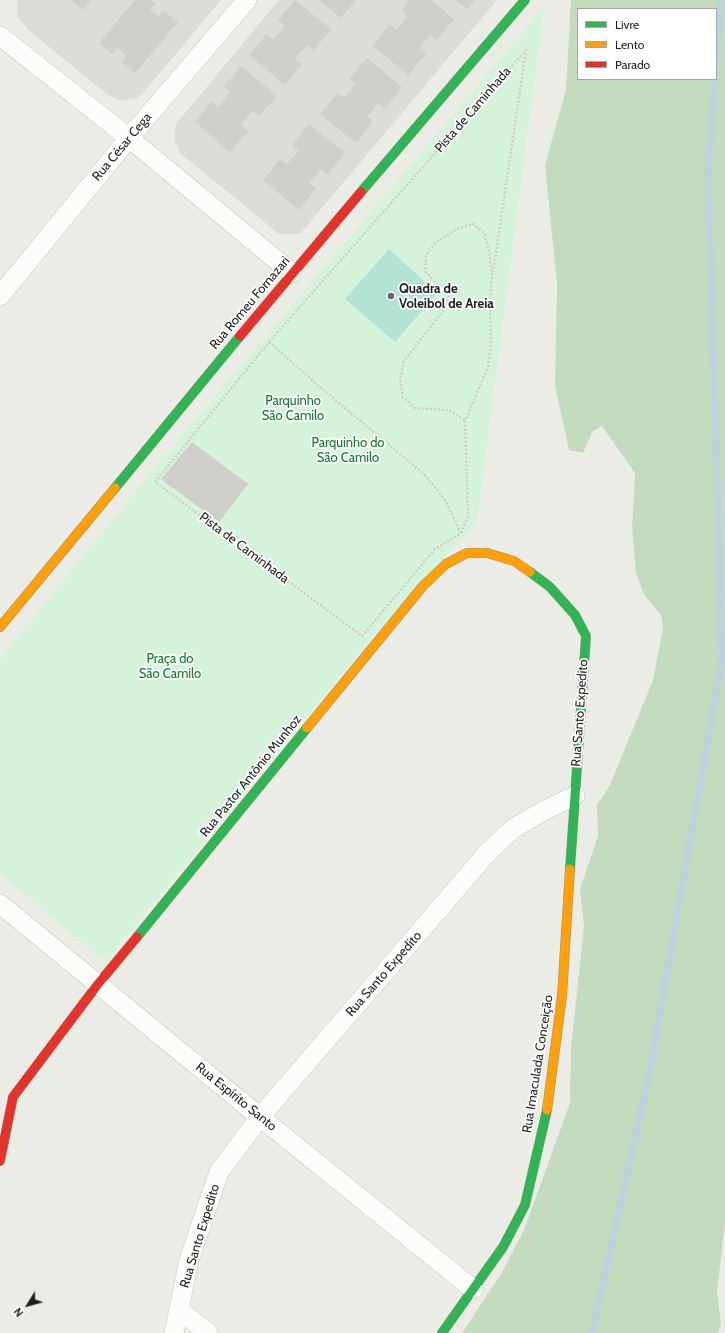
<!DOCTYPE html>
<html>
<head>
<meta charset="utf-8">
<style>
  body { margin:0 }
  #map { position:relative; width:725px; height:1333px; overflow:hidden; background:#ecece7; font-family:Cabin,sans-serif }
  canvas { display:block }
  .legend { position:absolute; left:577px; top:8px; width:140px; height:72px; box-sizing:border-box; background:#fff; border:1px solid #a5a5a5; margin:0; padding:5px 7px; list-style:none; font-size:12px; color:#1e1e1e }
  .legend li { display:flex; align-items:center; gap:8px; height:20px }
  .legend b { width:20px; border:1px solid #a5a5a5 }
  .north { position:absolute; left:8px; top:1285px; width:40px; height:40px; -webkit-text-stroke:3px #fff; paint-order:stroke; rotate:233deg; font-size:11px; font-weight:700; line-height:16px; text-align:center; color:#1e1e1e }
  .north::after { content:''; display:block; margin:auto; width:14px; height:18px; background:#1e1e1e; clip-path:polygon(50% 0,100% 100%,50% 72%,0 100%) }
</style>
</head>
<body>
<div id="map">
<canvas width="725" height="1333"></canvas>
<ul class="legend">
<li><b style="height:5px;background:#30b455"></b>Livre</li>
<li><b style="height:5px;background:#ff9f0a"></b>Lento</li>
<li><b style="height:5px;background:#e5322d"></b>Parado</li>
</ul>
<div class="north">N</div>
</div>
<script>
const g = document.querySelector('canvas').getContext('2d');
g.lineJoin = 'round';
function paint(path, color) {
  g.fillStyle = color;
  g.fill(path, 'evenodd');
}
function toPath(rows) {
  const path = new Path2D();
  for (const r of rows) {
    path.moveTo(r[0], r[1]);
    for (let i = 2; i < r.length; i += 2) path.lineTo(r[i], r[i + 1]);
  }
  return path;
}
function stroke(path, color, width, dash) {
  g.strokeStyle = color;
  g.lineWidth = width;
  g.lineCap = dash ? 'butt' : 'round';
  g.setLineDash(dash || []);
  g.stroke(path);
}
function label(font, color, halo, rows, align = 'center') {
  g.font = font + ' Cabin,sans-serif';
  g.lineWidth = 3.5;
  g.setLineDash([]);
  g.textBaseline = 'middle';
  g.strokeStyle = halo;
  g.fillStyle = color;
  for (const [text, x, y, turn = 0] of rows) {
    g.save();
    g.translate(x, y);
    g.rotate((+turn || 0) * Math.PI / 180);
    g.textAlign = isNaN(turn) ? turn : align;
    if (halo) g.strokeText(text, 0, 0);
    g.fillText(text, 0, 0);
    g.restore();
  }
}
paint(toPath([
  [17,0,221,0,144,92,137,98,121,101,108,95,27,29,17,15],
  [279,0,497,0,300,234,279,234,180,153,174,140,176,124]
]), '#dbdbd8');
paint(toPath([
  [571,0,725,0,725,1222,717,1293,721,1324,718,1333,462,1333,501,1274,524,1230,570,1103,571,1047,584,927,580,889,598,836,597,805,610,785,653,680,663,628,661,615,645,596,636,574,632,528,635,473,602,426,592,432,583,453,569,450,555,386,557,284,545,165,566,90],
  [578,9,716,9,716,79,578,79]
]), '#c3dbbd');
paint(toPath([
  [544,7,477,521,372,638,105,962,0,874,0,659,150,473]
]), '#d5f3da');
paint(toPath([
  [389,249,437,293,395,342,345,299]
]), '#b3e3d5');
stroke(toPath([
  [716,66,721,0],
  [592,1333,648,1079,722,659,708,172,715,79]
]), '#bbd2df', 7);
paint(toPath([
  [71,0,91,0,83,10],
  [135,0,151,0,155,3,150,10,159,17,164,11,178,22,135,73,121,62,127,56,118,48,112,54,99,43],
  [295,0,331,29,314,50,307,45,295,59,302,64,285,85,249,55,266,35,273,40,285,26,278,20],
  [319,0,356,0,341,18],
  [410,0,431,0,454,19,437,40,430,35,419,48,426,54,408,75,373,46,390,24,397,30,408,16,402,10],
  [456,0,475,0,467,9],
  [367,58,402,87,385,109,378,103,367,117,373,122,356,143,320,114,338,93,344,98,356,84,349,79],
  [241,66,277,96,259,116,252,111,241,125,248,131,230,152,195,122,212,101,219,107,230,92,224,87],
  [309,124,345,153,328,174,321,169,309,183,316,188,299,210,263,180,280,159,287,164,299,151,292,145],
  [192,442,248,484,219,522,161,479]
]), '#cfceca');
const street = toPath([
  [0,36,129,138,292,273],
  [0,296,129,138,247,0],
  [0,904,260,1117,473,1289],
  [179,1310,208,1333],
  [174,1333,189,1260,219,1172,260,1117,489,851,514,828,545,810,575,796]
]);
const fast = toPath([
  [361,192,525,0],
  [115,488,240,336],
  [530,572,550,587,575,615,586,636,570,869],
  [137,937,307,728],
  [442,1333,503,1247,525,1205,547,1110]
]);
const slow = toPath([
  [0,627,115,488],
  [307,728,423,586,446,564,467,553,487,553,514,561,530,572],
  [547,1110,562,996,570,869]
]);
const jam = toPath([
  [240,336,361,192],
  [0,1161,13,1097,98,984,137,937]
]);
stroke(street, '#c5c5c3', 20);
stroke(fast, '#91967f', 10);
stroke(slow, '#91967f', 10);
stroke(jam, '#91967f', 10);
stroke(toPath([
  [269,342,320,387,426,476,445,500,461,533,435,549,362,636,155,482,269,342],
  [269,342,526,50,493,273],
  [461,533,468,516,465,421,488,367,491,342,490,305,492,277,489,250,484,233,473,224,459,228,436,242,426,255,425,271,437,284,450,292,446,307,404,361,400,379,403,397,415,408,449,410,465,421]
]), '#d5cbc7', 2.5, [2, 2]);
stroke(street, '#fcfcfb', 19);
stroke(fast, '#30b455', 9);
stroke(slow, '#ff9f0a', 9);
stroke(jam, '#e5322d', 9);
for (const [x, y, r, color] of [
  [391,296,4,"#666664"]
]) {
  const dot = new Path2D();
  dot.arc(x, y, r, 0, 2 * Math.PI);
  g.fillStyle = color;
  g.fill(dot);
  stroke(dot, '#fff', 1.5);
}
label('13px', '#1e1e1e', '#fff', [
  ["Pista de Caminhada",473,110,-49],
  ["Rua César Cega",122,147,-50],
  ["Rua Romeu Fornazari",250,303,-50],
  ["Pista de Caminhada",244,548,37],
  ["Rua Santo Expedito",580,713,-86],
  ["Rua Pastor Antônio Munhoz",251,776,-51],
  ["Rua Santo Expedito",384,974,-49],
  ["Rua Imaculada Conceição",538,1064,-81],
  ["Rua Espírito Santo",236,1097,39],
  ["Rua Santo Expedito",200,1236,-73]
]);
label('bold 13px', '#1e1e1e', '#fff', [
  ["Quadra de",399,289],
  ["Voleibol de Areia",399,304]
], 'left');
label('13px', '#0f7a28', '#fff', [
  ["Parquinho",293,401],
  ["São Camilo",293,416],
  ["Parquinho do",348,443],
  ["São Camilo",348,458],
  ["Praça do",170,659],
  ["São Camilo",170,674]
]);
</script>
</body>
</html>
